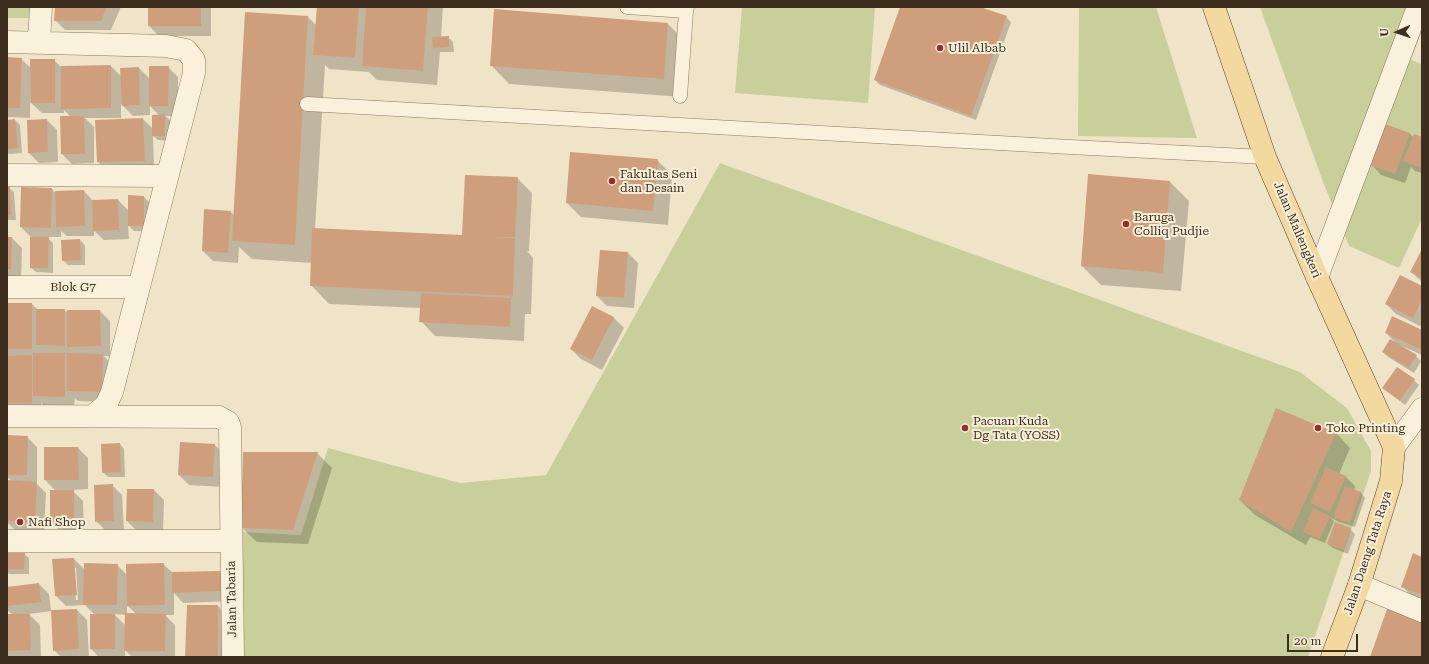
<!DOCTYPE html>
<html>
<head>
<meta charset="utf-8">
<style>
  body { margin:0 }
  #map { position:relative; width:1429px; height:664px; overflow:hidden; background:#f0e4c8; font-family:"Roboto Serif",serif }
  canvas { display:block }
  .frame { position:absolute; inset:0; border:8px solid #3d2e20; pointer-events:none }
  .north { position:absolute; left:1377px; top:12px; width:40px; height:40px; -webkit-text-stroke:3px #f7eed8; paint-order:stroke; rotate:268deg; font-size:11px; font-weight:700; line-height:16px; text-align:center; color:#3d2e20 }
  .north::after { content:''; display:block; margin:auto; width:14px; height:18px; background:#3d2e20; clip-path:polygon(50% 0,100% 100%,50% 72%,0 100%) }
  .scale { position:absolute; left:1287px; top:634px; width:71px; height:18px; box-sizing:border-box; border:2px solid #3d2e20; border-top:0; padding-left:5px; font-size:12px; line-height:14px; white-space:nowrap; color:#3d2e20; -webkit-text-stroke:3px #f7eed8; paint-order:stroke }
</style>
</head>
<body>
<div id="map">
<canvas width="1429" height="664"></canvas>
<div class="frame"></div>
<div class="north">U</div>
<div class="scale">20 m</div>
</div>
<script>
const g = document.querySelector('canvas').getContext('2d');
g.lineJoin = 'round';
function paint(path, color) {
  g.fillStyle = color;
  g.fill(path, 'evenodd');
}
function toPath(rows) {
  const path = new Path2D();
  for (const r of rows) {
    path.moveTo(r[0], r[1]);
    for (let i = 2; i < r.length; i += 2) path.lineTo(r[i], r[i + 1]);
  }
  return path;
}
function stroke(path, color, width, dash) {
  g.strokeStyle = color;
  g.lineWidth = width;
  g.lineCap = dash ? 'butt' : 'round';
  g.setLineDash(dash || []);
  g.stroke(path);
}
function label(font, color, halo, rows, align = 'center') {
  g.font = font + ' "Roboto Serif",serif';
  g.lineWidth = 4;
  g.setLineDash([]);
  g.textBaseline = 'middle';
  g.strokeStyle = halo;
  g.fillStyle = color;
  for (const [text, x, y, turn = 0] of rows) {
    g.save();
    g.translate(x, y);
    g.rotate((+turn || 0) * Math.PI / 180);
    g.textAlign = isNaN(turn) ? turn : align;
    if (halo) g.strokeText(text, 0, 0);
    g.fillText(text, 0, 0);
    g.restore();
  }
}
paint(toPath([
  [7,7,31,7,31,18,7,18],
  [742,7,875,7,868,103,735,93],
  [1079,7,1156,7,1197,138,1078,136],
  [1260,7,1422,7,1422,30,1411,60,1422,64,1422,218,1399,268,1349,246,1323,182],
  [720,163,1300,372,1347,408,1371,451,1371,471,1308,657,243,657,243,532,301,535,328,448,460,483,546,475]
]), '#c9cf9b');
paint(toPath([
  [56,7,121,7,111,30,65,30,55,20],
  [149,7,211,7,211,36,159,36,149,26],
  [303,7,443,7,441,37,448,37,453,42,454,52,440,52,437,85,377,80,369,72,329,69,325,65,315,229,465,237,517,178,532,193,529,251,527,251,533,258,531,314,525,314,524,341,435,336,421,321,421,308,329,304,311,285,312,263,252,259,239,247,238,263,213,261,203,251,231,212,235,216,246,13,308,17,317,26,318,8],
  [901,7,978,7,1006,17,1011,22,976,120,880,85,875,80],
  [668,24,686,42,682,97,509,84,491,65],
  [7,58,21,59,31,68,54,60,61,67,111,66,122,77,139,68,150,79,168,67,178,77,178,116,165,116,170,120,170,141,158,140,153,136,154,170,108,172,98,162,143,119,153,129,160,116,150,106,150,115,133,116,121,104,121,118,85,118,94,127,94,163,72,164,62,154,71,117,64,110,64,113,42,113,30,102,30,118,7,117],
  [15,120,20,125,22,153,9,154,7,152,7,121],
  [47,120,57,130,58,162,39,163,29,153],
  [1386,125,1410,134,1414,138,1422,138,1422,173,1415,171,1411,167,1405,183,1381,175,1371,164],
  [657,160,672,175,668,225,581,217,567,203],
  [1089,175,1170,182,1189,201,1181,291,1101,285,1082,266],
  [7,188,9,188,14,192,16,220,7,220],
  [52,189,56,194,84,191,93,201,118,200,129,211,144,197,149,202,149,231,134,231,128,225,129,239,104,240,94,231,94,236,67,236,61,231,61,237,47,237,53,243,53,273,36,272,31,268,31,237,21,227],
  [7,238,12,238,22,248,21,279,7,278],
  [80,240,85,245,85,265,68,265,63,260],
  [1422,252,1422,282,1411,272],
  [628,253,638,263,634,308,607,306,597,296],
  [1422,287,1422,327,1396,314,1386,304],
  [7,304,32,304,38,310,64,310,68,313,100,311,110,321,110,356,104,356,112,365,112,402,78,401,75,398,74,406,44,406,41,403,41,412,7,406],
  [592,307,614,318,624,328,602,370,581,359,571,349],
  [1422,331,1422,355,1402,346,1402,347,1416,356,1421,361,1414,373,1388,357,1383,352,1396,343,1386,333],
  [1414,380,1419,385,1405,405,1384,388],
  [1336,433,1350,448,1339,474,1345,476,1355,486,1354,490,1361,493,1365,498,1355,527,1339,522,1329,517,1334,521,1325,543,1310,537,1306,545,1255,515,1240,500],
  [7,436,27,437,37,447,37,484,46,493,44,533,16,531,7,522,7,495,12,481,7,477],
  [120,444,124,449,125,477,108,477,103,472],
  [215,445,225,455,223,487,189,485,179,475],
  [45,448,78,448,88,458,88,489,72,490,83,501,84,532,61,532,51,522,51,491,56,491,45,480],
  [317,453,332,468,308,544,257,542,242,528],
  [112,485,122,495,124,531,106,531,96,521],
  [154,490,164,500,163,532,137,531,127,521],
  [1350,529,1355,534,1348,554,1333,548,1328,544],
  [7,554,24,554,29,558,29,574,9,574,7,572],
  [1422,558,1422,600,1412,596,1402,586],
  [74,559,85,570,117,565,127,575,163,564,173,573,220,572,230,582,231,601,183,603,174,593,174,615,165,615,175,625,175,657,132,657,125,650,125,657,99,657,91,649,95,615,85,605,66,606,56,596,53,560],
  [74,568,76,568,78,600,76,600],
  [127,605,137,615,127,614],
  [114,614,126,615,126,626],
  [39,584,49,594,51,611,77,610,87,620,89,657,61,657,54,650,52,611,29,614,40,625,41,657,7,657,7,615,13,615,7,610,7,588],
  [188,606,218,606,228,616,227,657,186,657]
]), '#0003');
paint(toPath([
  [55,7,107,7,101,21,54,21],
  [148,7,201,7,201,26,148,26],
  [317,7,359,7,355,58,313,55],
  [366,7,428,7,423,71,362,66],
  [900,7,980,7,1007,16,971,116,874,80],
  [494,9,668,23,664,79,490,66],
  [245,12,308,16,295,245,232,241],
  [449,36,449,47,433,48,432,37],
  [7,57,22,58,20,108,7,108],
  [30,59,55,59,55,103,31,103],
  [111,65,111,108,61,109,61,66],
  [149,66,169,66,168,106,149,106],
  [139,67,140,105,122,106,120,68],
  [165,114,165,136,152,136,152,115],
  [60,116,84,116,85,154,61,154],
  [143,118,145,161,97,162,95,120],
  [15,119,18,148,7,149,7,120],
  [47,119,48,152,28,153,27,120],
  [1385,124,1410,133,1395,174,1370,165],
  [1414,134,1422,137,1422,168,1403,161],
  [570,152,658,159,653,211,566,203],
  [1088,174,1170,181,1163,273,1081,266],
  [465,175,518,177,515,237,493,237,515,238,513,296,310,286,312,228,462,235],
  [7,187,10,187,11,215,7,216],
  [21,187,52,188,51,228,20,227],
  [84,190,85,226,56,227,55,191],
  [128,195,144,196,144,226,128,226],
  [118,199,119,230,93,231,92,200],
  [204,209,231,211,228,253,202,251],
  [7,237,12,237,11,269,7,269],
  [30,237,49,237,48,268,30,268],
  [80,239,81,260,62,261,61,240],
  [1422,249,1422,278,1410,272],
  [600,250,628,252,624,298,596,296],
  [1400,275,1422,286,1422,300,1413,318,1385,304],
  [421,293,511,298,510,327,419,322],
  [7,303,32,303,32,349,7,349],
  [592,306,614,317,592,360,570,349],
  [36,309,65,309,65,346,36,345],
  [67,310,100,310,101,346,67,347],
  [1392,316,1422,330,1422,350,1385,333],
  [1390,339,1417,355,1409,368,1382,352],
  [33,353,65,353,65,397,33,396],
  [67,353,103,354,102,392,67,391],
  [32,355,32,403,7,403,7,356],
  [1397,367,1415,379,1400,401,1382,388],
  [1276,408,1336,433,1291,532,1239,500],
  [7,435,28,436,27,475,7,475],
  [180,442,215,444,213,477,178,475],
  [120,443,121,472,102,473,101,444],
  [44,447,78,447,79,480,44,480],
  [243,452,318,452,293,530,241,528],
  [1326,467,1346,476,1330,512,1310,503],
  [7,480,37,482,35,523,7,521],
  [113,484,114,521,95,522,94,485],
  [1345,486,1361,492,1350,523,1333,518],
  [127,489,154,489,153,522,126,521],
  [50,490,74,490,74,522,50,522],
  [1313,508,1330,516,1320,539,1303,532],
  [1335,522,1351,528,1343,550,1327,544],
  [7,553,25,553,24,569,7,569],
  [1413,553,1422,557,1422,595,1401,587],
  [74,558,77,595,55,596,52,559],
  [84,563,118,564,117,605,83,605],
  [164,563,165,605,127,606,126,564],
  [220,571,221,591,172,593,172,572],
  [39,583,41,602,7,606,7,587],
  [187,605,218,605,218,657,185,657],
  [77,609,79,649,53,651,51,610],
  [1387,609,1422,621,1422,657,1370,657],
  [125,613,166,614,165,651,124,651],
  [7,614,30,614,31,650,7,651],
  [90,614,115,614,115,649,90,649]
]), '#cf9f7d');
const lane = toPath([
  [627,7,686,11,687,7],
  [680,96,686,11],
  [307,104,1070,147,1265,157]
]);
const street = toPath([
  [7,42,166,46,186,50,194,60,194,73,112,392,106,405,93,416],
  [39,42,41,7],
  [7,175,166,176],
  [1317,277,1418,7],
  [7,287,138,287],
  [7,416,219,417,228,422,230,427,233,657],
  [1394,447,1422,409],
  [7,541,231,541],
  [1359,585,1422,611]
]);
const primary = toPath([
  [1214,7,1265,157,1317,277,1394,447,1391,481,1359,585,1332,657]
]);
stroke(lane, '#8d765c', 15);
stroke(street, '#8d765c', 23);
stroke(primary, '#5b4430', 23);
stroke(lane, '#faf1dc', 14);
stroke(street, '#faf1dc', 22);
stroke(primary, '#f3d9a0', 22);
for (const [x, y, r, color] of [
  [940,48,4,"#9e2a2b"],
  [612,181,4,"#9e2a2b"],
  [1126,224,4,"#9e2a2b"],
  [965,428,4,"#9e2a2b"],
  [1318,428,4,"#9e2a2b"],
  [20,522,4,"#9e2a2b"]
]) {
  const dot = new Path2D();
  dot.arc(x, y, r, 0, 2 * Math.PI);
  g.fillStyle = color;
  g.fill(dot);
  stroke(dot, '#f7eed8', 1.5);
}
label('12px', '#3d2e20', '#f7eed8', [
  ["Ulil Albab",948,48],
  ["Fakultas Seni",620,174],
  ["dan Desain",620,188],
  ["Baruga",1134,217],
  ["Colliq Pudjie",1134,231],
  ["Pacuan Kuda",973,421],
  ["Dg Tata (YOSS)",973,435],
  ["Toko Printing",1326,428],
  ["Nafi Shop",28,522]
], 'left');
label('12px', '#3d2e20', '#f7eed8', [
  ["Jalan Mallengkeri",1297,230,67],
  ["Blok G7",73,287],
  ["Jalan Daeng Tata Raya",1368,553,-72],
  ["Jalan Tabaria",232,599,-91]
]);
</script>
</body>
</html>
